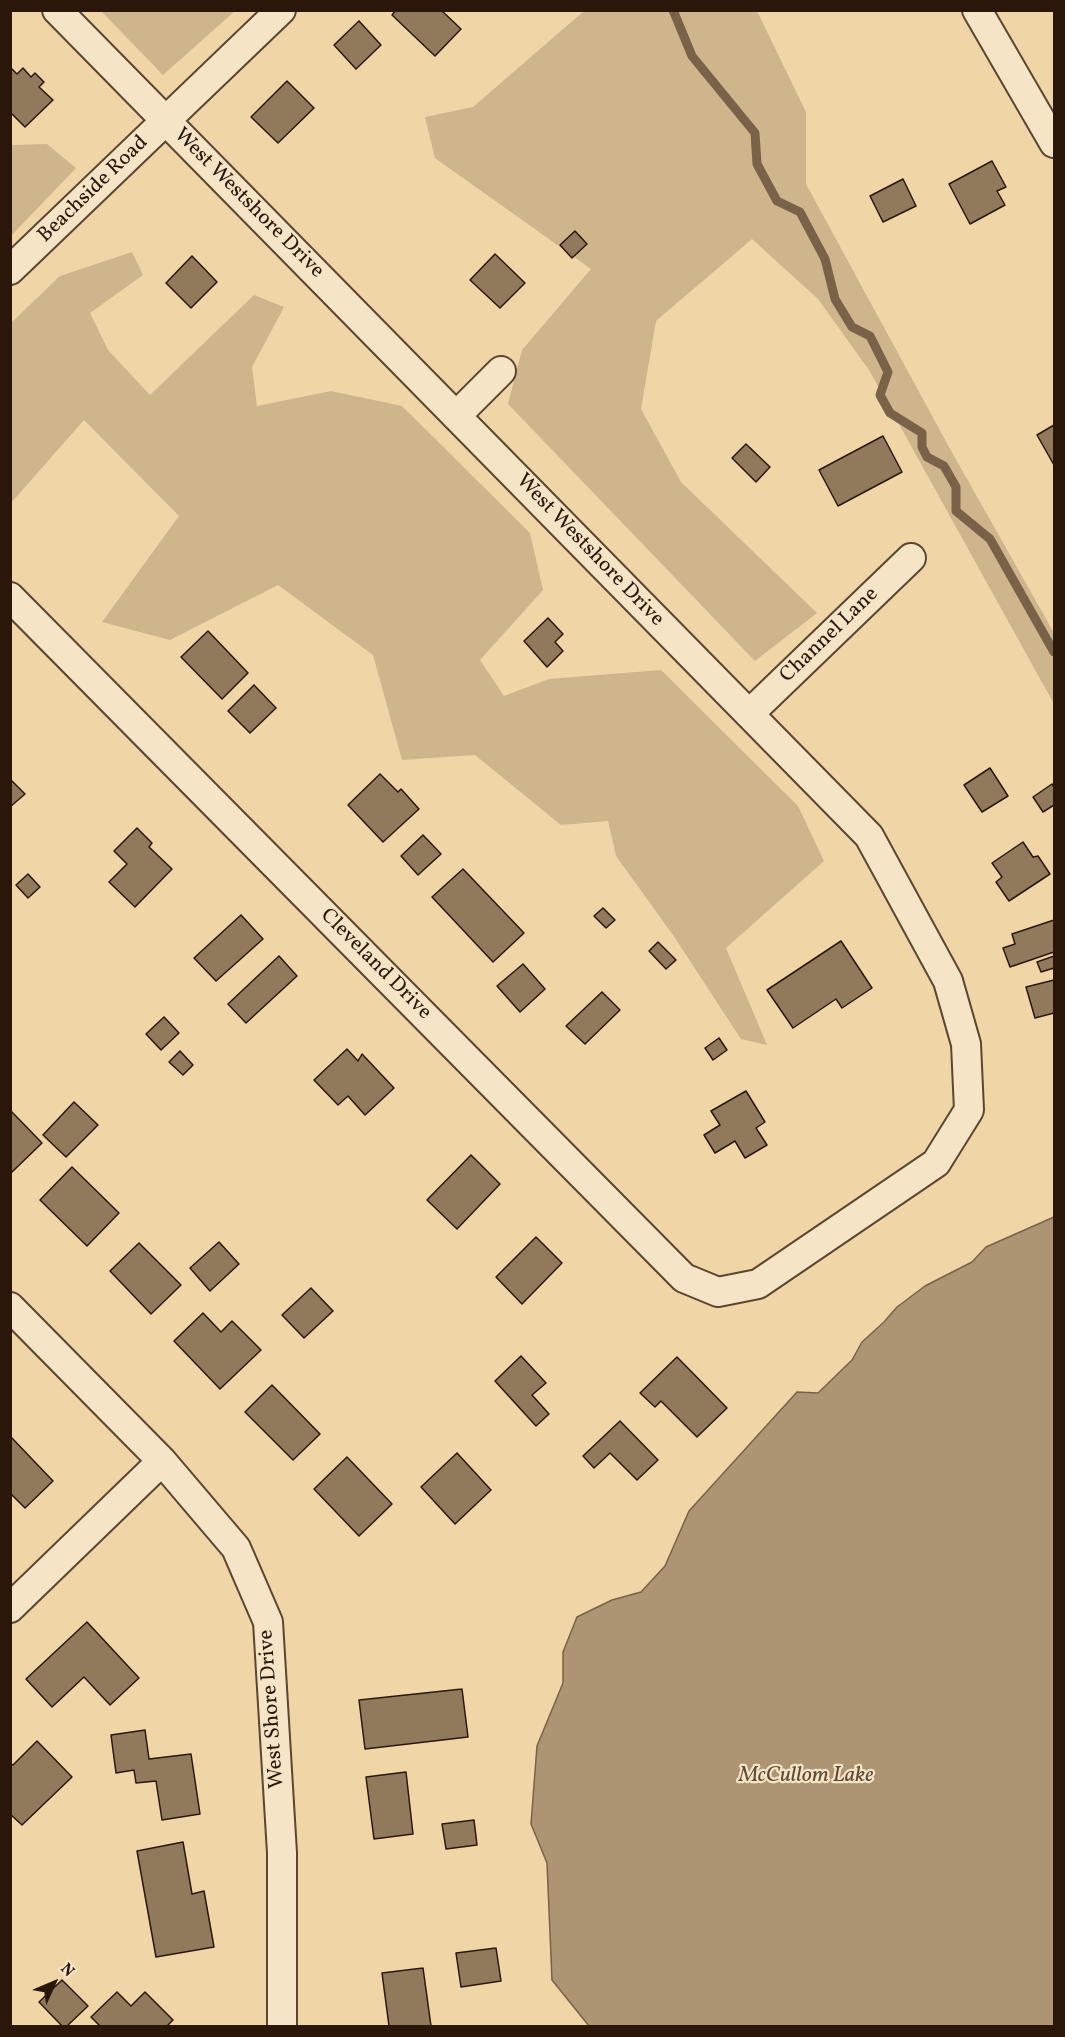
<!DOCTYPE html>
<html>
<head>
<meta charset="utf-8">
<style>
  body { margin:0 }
  #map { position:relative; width:1065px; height:2037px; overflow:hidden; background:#f0d5a7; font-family:Vollkorn,serif }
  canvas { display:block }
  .frame { position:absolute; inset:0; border:12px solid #2b170a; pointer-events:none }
  .north { position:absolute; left:24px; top:1953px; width:60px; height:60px; -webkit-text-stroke:4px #f5e4c6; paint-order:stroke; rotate:46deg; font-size:16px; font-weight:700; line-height:24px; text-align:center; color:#2b170a }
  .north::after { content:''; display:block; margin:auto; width:21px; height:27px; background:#2b170a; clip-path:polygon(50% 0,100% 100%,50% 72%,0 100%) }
</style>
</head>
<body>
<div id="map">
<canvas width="1065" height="2037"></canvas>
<div class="frame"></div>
<div class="north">N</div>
</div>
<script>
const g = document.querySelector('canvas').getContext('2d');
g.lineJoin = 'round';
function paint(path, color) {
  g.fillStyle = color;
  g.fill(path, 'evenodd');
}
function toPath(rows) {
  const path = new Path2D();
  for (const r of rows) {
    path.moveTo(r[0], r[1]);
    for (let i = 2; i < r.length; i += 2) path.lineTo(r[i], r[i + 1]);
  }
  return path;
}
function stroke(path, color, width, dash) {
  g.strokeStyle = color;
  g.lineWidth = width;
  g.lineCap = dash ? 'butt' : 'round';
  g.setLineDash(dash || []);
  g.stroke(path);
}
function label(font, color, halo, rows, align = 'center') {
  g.font = font + ' Vollkorn,serif';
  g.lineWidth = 4.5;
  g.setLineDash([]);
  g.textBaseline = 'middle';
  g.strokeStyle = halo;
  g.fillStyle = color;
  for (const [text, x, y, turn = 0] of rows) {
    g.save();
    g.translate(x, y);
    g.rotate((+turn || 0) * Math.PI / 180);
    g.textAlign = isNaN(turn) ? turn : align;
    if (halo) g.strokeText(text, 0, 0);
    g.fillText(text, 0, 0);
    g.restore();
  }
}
paint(toPath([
  [101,11,235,11,163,75],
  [584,11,757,11,806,112,806,184,949,447,1054,633,1054,704,869,370,818,299,752,239,656,321,641,409,681,482,817,613,755,661,508,404,522,350,591,269,435,158,425,117,473,107],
  [47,144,76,168,11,236,11,145],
  [132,252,143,275,90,313,108,350,150,395,254,295,284,307,252,367,257,406,331,391,402,406,530,533,543,590,480,660,504,696,549,679,661,670,798,806,824,861,726,948,767,1045,741,1039,673,935,616,856,608,821,561,825,475,755,402,760,373,655,278,585,170,640,102,622,179,516,84,420,11,503,11,323,60,276]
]), '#cfb58c');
const water = toPath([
  [1054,1217,1054,2026,589,2026,552,1980,547,1863,531,1824,537,1746,563,1683,563,1652,577,1617,612,1600,641,1592,665,1566,689,1511,797,1392,818,1393,852,1360,862,1342,884,1322,897,1307,925,1286,972,1262,986,1247,1054,1217]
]);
paint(water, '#ad9472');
stroke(water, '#796248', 1.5);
stroke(toPath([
  [673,10,692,56,755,133,757,164,777,201,800,212,825,259,835,299,852,327,870,336,888,372,880,395,890,413,922,433,922,447,927,457,944,466,956,487,956,511,990,539,1054,652]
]), '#796248', 9);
const building = toPath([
  [396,10,441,10,461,29,435,56,392,15,396,10],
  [359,21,381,45,356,69,334,45,359,21],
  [10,67,17,74,23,68,31,77,35,73,44,82,39,87,53,100,25,127,10,112,10,67],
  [287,81,314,108,278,143,251,117,287,81],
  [992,161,1006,187,997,191,1005,205,970,224,949,184,992,161],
  [903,179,916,206,883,222,870,196,903,179],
  [575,231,587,244,572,258,560,245,575,231],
  [495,254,525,283,500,308,470,280,495,254],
  [192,256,217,282,191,308,166,283,192,256],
  [1054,425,1054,465,1037,435,1054,425],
  [883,436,902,472,838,506,819,470,883,436],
  [746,444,770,467,756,482,732,458,746,444],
  [548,618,563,634,555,642,563,651,547,667,524,641,548,618],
  [208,631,248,673,222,699,181,657,208,631],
  [254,685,276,708,250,733,228,711,254,685],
  [990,768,1008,796,982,812,964,785,990,768],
  [380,774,398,792,401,789,419,809,383,842,348,805,380,774],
  [10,779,25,794,10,807,10,779],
  [1052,784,1054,787,1054,805,1043,812,1033,797,1052,784],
  [137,828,152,843,149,847,172,869,135,907,109,882,127,864,114,851,137,828],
  [423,835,441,854,418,875,401,856,423,835],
  [1023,842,1033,857,1038,856,1050,874,1009,901,996,882,1002,877,992,863,1023,842],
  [463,869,524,933,493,962,432,897,463,869],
  [28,874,40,887,28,898,16,885,28,874],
  [603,908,615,920,606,928,594,916,603,908],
  [241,915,263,939,216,981,194,958,241,915],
  [1054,920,1054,952,1010,967,1003,948,1015,944,1012,934,1054,920],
  [841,941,872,988,842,1008,836,999,793,1028,767,990,841,941],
  [658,942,676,960,666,969,649,951,658,942],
  [279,956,297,976,246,1023,228,1004,279,956],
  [1054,956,1054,968,1041,972,1037,962,1054,956],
  [523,964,545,989,520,1012,497,986,523,964],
  [1054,980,1054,1013,1035,1018,1026,987,1054,980],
  [602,992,620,1010,585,1044,566,1026,602,992],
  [164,1017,179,1033,161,1050,146,1034,164,1017],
  [719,1038,727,1050,713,1060,705,1048,719,1038],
  [347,1049,358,1061,362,1054,394,1088,365,1115,348,1096,338,1105,314,1080,347,1049],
  [180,1051,193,1065,183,1075,169,1062,180,1051],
  [746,1091,765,1122,756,1128,767,1145,745,1158,735,1141,715,1153,704,1135,720,1125,711,1111,746,1091],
  [74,1102,98,1125,66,1157,43,1135,74,1102],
  [10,1110,42,1143,11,1173,10,1172,10,1110],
  [471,1155,500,1184,457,1229,427,1200,471,1155],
  [72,1167,119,1213,87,1246,40,1200,72,1167],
  [536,1237,562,1263,522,1304,496,1277,536,1237],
  [219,1242,239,1264,210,1291,190,1268,219,1242],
  [139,1243,181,1285,151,1314,110,1271,139,1243],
  [311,1288,333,1311,304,1338,282,1315,311,1288],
  [203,1313,221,1332,232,1321,261,1350,220,1389,174,1341,203,1313],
  [521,1356,546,1383,532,1395,549,1414,536,1426,495,1381,521,1356],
  [677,1357,727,1408,697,1437,661,1401,655,1407,640,1393,677,1357],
  [272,1385,320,1434,293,1460,245,1412,272,1385],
  [620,1421,658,1460,637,1480,610,1453,594,1468,583,1456,620,1421],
  [10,1436,53,1481,25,1508,10,1493,10,1436],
  [457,1453,491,1490,455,1524,421,1487,457,1453],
  [347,1457,392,1504,359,1536,314,1489,347,1457],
  [87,1622,139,1678,110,1705,84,1677,52,1707,26,1679,87,1622],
  [462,1689,468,1737,365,1749,359,1700,462,1689],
  [145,1730,149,1759,191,1754,200,1814,162,1820,156,1781,136,1783,134,1770,116,1773,111,1735,145,1730],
  [37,1741,72,1777,22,1825,10,1814,10,1763,13,1765,37,1741],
  [406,1772,413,1834,374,1839,366,1777,406,1772],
  [474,1820,477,1845,446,1849,442,1824,474,1820],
  [183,1842,192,1894,204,1891,214,1947,156,1957,137,1851,183,1842],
  [496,1948,501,1981,461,1987,456,1953,496,1948],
  [423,1968,431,2026,389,2026,382,1973,423,1968],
  [62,1980,88,2006,67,2026,62,2026,39,2002,62,1980],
  [117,1992,131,2006,145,1992,173,2020,167,2026,100,2026,91,2017,117,1992]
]);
paint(building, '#917a5c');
stroke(building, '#2b170a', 1.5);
const minor = toPath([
  [977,10,1054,143],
  [10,270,281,10],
  [456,416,501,371],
  [10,597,684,1278,718,1292,758,1284,936,1163,969,1110,966,1044,948,981,869,836,57,10],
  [749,714,911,558],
  [10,1307,162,1461,236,1548,268,1622,282,1853,282,2026],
  [10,1608,162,1461]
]);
stroke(minor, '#5c4631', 32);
stroke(minor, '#f5e4c6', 28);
label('21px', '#2b170a', '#f5e4c6', [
  ["Beachside Road",94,190,-44],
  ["West Westshore Drive",248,204,45],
  ["West Westshore Drive",589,551,46],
  ["Channel Lane",830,636,-44],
  ["Cleveland Drive",375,965,45],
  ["West Shore Drive",273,1709,-94]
]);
label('italic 22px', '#5f4934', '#f5e4c6', [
  ["McCullom Lake",806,1777]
]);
</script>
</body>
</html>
